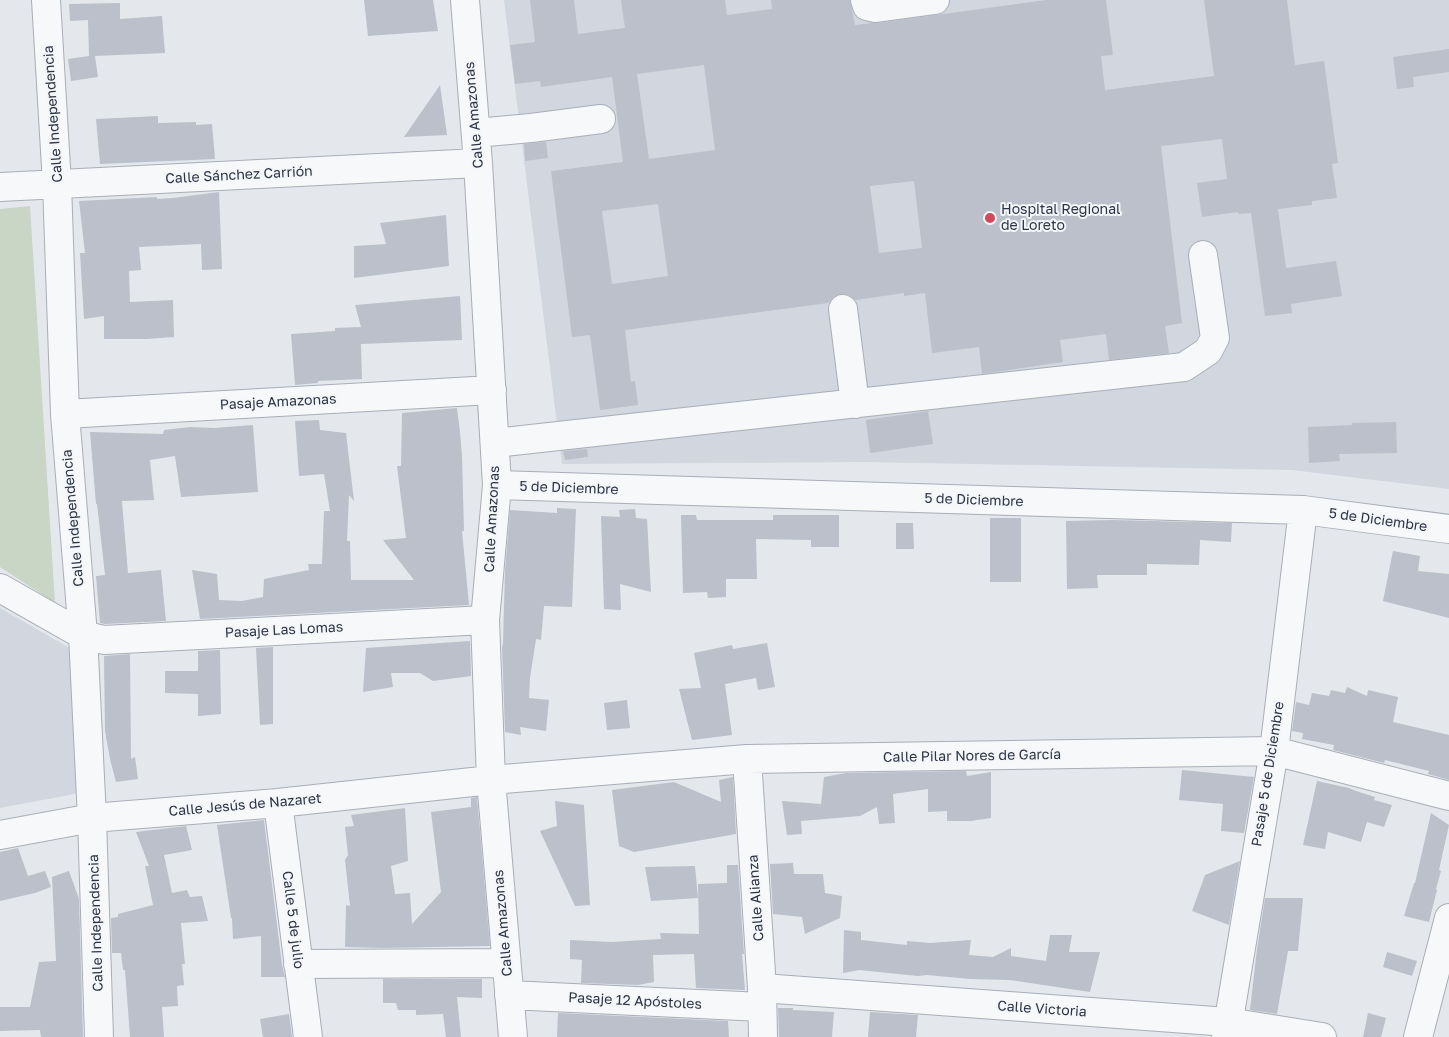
<!DOCTYPE html>
<html>
<head>
<meta charset="utf-8">
<style>
  body { margin:0 }
  canvas { display:block; background:#e4e7ec }
</style>
</head>
<body>
<canvas width="1449" height="1037"></canvas>
<script>
const g = document.querySelector('canvas').getContext('2d');
g.lineJoin = 'round';
function paint(path, color) {
  g.fillStyle = color;
  g.fill(path, 'evenodd');
}
function toPath(rows) {
  const path = new Path2D();
  for (const r of rows) {
    path.moveTo(r[0], r[1]);
    for (let i = 2; i < r.length; i += 2) path.lineTo(r[i], r[i + 1]);
  }
  return path;
}
function stroke(path, color, width, dash) {
  g.strokeStyle = color;
  g.lineWidth = width;
  g.lineCap = dash ? 'butt' : 'round';
  g.setLineDash(dash || []);
  g.stroke(path);
}
function label(font, color, halo, rows, align = 'center') {
  g.font = font + ' "Golos Text",sans-serif';
  g.lineWidth = 4;
  g.setLineDash([]);
  g.textBaseline = 'middle';
  g.strokeStyle = halo;
  g.fillStyle = color;
  for (const [text, x, y, turn = 0] of rows) {
    g.save();
    g.translate(x, y);
    g.rotate((+turn || 0) * Math.PI / 180);
    g.textAlign = isNaN(turn) ? turn : align;
    if (halo) g.strokeText(text, 0, 0);
    g.fillText(text, 0, 0);
    g.restore();
  }
}
paint(toPath([
  [504,0,1449,0,1449,489,1292,470,867,462,562,464],
  [0,608,80,654,80,793,0,808]
]), '#d2d6de');
paint(toPath([
  [30,206,55,603,0,567,0,209]
]), '#c9d6c5');
paint(toPath([
  [364,0,433,0,438,31,368,36],
  [530,0,574,0,578,34,625,28,621,0,725,0,727,15,772,9,771,0,850,0,855,25,871,23,878,23,1046,0,1106,0,1113,55,1101,56,1105,90,1214,76,1204,0,1287,0,1295,65,1324,61,1338,163,1332,164,1337,198,1312,201,1312,205,1278,209,1286,268,1336,261,1342,296,1291,304,1292,313,1265,316,1251,213,1239,214,1238,212,1202,217,1197,183,1227,179,1222,139,1161,146,1182,323,1165,326,1169,353,1109,360,1106,334,1060,340,1063,362,982,374,979,347,932,353,925,293,904,296,904,293,856,300,849,295,842,294,834,296,828,303,625,330,631,382,635,381,638,405,600,410,590,335,572,337,551,171,623,162,612,77,541,87,540,81,515,84,510,45,535,42],
  [704,65,715,150,649,159,637,74],
  [914,181,922,248,879,253,870,186],
  [658,204,668,276,612,284,602,211],
  [120,3,120,19,162,16,165,53,95,56,98,77,71,81,68,59,89,56,88,20,70,21,69,4],
  [1449,49,1449,72,1413,77,1414,87,1397,89,1393,57],
  [440,85,447,135,404,137],
  [158,116,158,123,196,122,196,125,212,124,215,159,100,164,96,119],
  [546,142,548,158,525,161,524,144],
  [219,192,222,269,202,270,201,244,139,247,141,270,129,271,130,302,173,300,174,337,146,339,104,339,104,316,84,319,80,253,85,253,79,201,157,197,157,199,173,198],
  [446,215,449,266,354,278,354,246,386,244,380,223],
  [460,296,462,340,361,344,362,379,318,381,318,383,295,385,291,334,335,331,335,328,361,327,355,305],
  [457,408,460,432,462,456,464,531,462,531,469,605,200,619,192,570,217,574,219,600,242,601,263,597,264,579,309,570,308,564,322,564,324,511,330,511,324,474,299,476,295,421,319,420,320,430,346,433,354,501,349,495,347,541,350,541,351,580,414,580,383,540,406,538,397,466,401,466,402,413],
  [928,411,933,444,870,453,866,420],
  [1396,422,1397,453,1339,454,1340,461,1309,463,1308,427,1352,425,1352,423],
  [253,425,258,492,181,497,175,456,150,460,154,500,122,501,128,573,161,570,166,621,105,624,100,623,96,576,105,575,97,504,96,504,90,432,163,434,164,430,190,427,214,428],
  [587,449,588,457,565,460,563,451],
  [557,508,576,509,572,607,544,606,541,640,536,639,530,678,529,698,549,700,546,731,520,727,521,735,505,732,502,648,503,643,505,571,510,510,557,513],
  [635,509,636,518,647,519,651,592,620,584,621,610,604,609,601,516,620,517,619,510],
  [681,515,696,515,697,520,773,520,773,515,839,515,839,547,811,547,811,540,756,539,757,579,726,579,726,597,708,598,707,592,683,593],
  [990,518,1021,518,1021,582,990,582],
  [1113,520,1232,523,1231,542,1200,540,1199,565,1147,564,1147,575,1097,575,1098,588,1067,589,1066,521],
  [896,523,913,523,914,549,896,549],
  [1393,551,1420,556,1418,571,1449,574,1449,618,1383,601],
  [470,641,471,676,433,681,420,673,391,673,393,687,363,692,366,648],
  [767,643,775,687,758,690,756,678,725,684,732,735,692,740,679,689,701,688,694,653,732,645,733,649],
  [273,647,273,724,260,725,256,648],
  [220,650,221,714,198,716,198,694,165,693,165,671,198,671,198,651],
  [130,654,131,759,135,757,138,779,116,782,110,759,105,731,104,656],
  [1347,687,1367,696,1368,690,1398,697,1393,722,1449,735,1449,780,1428,774,1429,771,1385,760,1384,763,1333,750,1334,745,1302,739,1303,733,1292,731,1296,702,1309,705,1312,693,1329,696,1331,690,1345,693],
  [627,700,630,728,607,730,604,703],
  [1182,770,1254,777,1244,833,1221,831,1223,804,1179,800],
  [966,771,967,776,991,772,991,818,971,821,947,821,947,811,928,812,928,789,893,794,895,823,879,824,877,807,860,816,801,821,802,834,787,835,782,801,821,804,824,777,846,773],
  [733,777,736,834,634,852,619,846,612,790,674,782,721,802,719,780],
  [1317,781,1349,788,1353,790,1375,797,1374,800,1392,805,1384,827,1367,822,1361,842,1328,832,1325,849,1303,845],
  [477,797,490,946,384,948,345,947,346,905,350,906,345,860,348,855,345,827,354,826,351,815,405,808,408,861,391,866,395,894,410,893,412,924,441,892,431,812,471,807,471,798],
  [555,801,584,805,590,905,575,906,540,831,557,826],
  [1431,813,1449,825,1439,870,1441,871,1436,889,1437,890,1429,922,1404,916,1414,883,1415,883],
  [264,820,282,965,285,977,261,977,261,936,233,939,232,918,231,918,217,825],
  [186,826,192,850,164,855,172,893,187,890,190,897,202,896,208,921,181,923,185,964,182,964,184,985,177,986,178,1006,162,1007,164,1037,130,1037,125,970,123,970,121,953,112,953,111,918,118,917,118,914,153,905,145,866,149,866,136,832],
  [18,848,28,876,45,871,51,887,35,893,0,901,0,852],
  [1240,861,1229,925,1192,911,1205,875],
  [793,863,794,874,823,874,825,893,842,896,840,918,805,934,802,917,773,914,770,864],
  [727,865,738,865,744,954,742,954,745,990,696,988,694,954,653,955,654,982,638,985,581,983,582,960,570,959,570,940,612,942,661,939,660,933,699,934,698,884,727,883],
  [695,866,698,898,651,901,645,867],
  [69,871,79,899,83,1037,41,1037,40,1030,0,1031,0,1007,30,1007,39,962,56,961,52,877],
  [1265,898,1303,898,1298,951,1288,951,1277,1014,1250,1010,1257,949],
  [844,930,861,932,861,940,907,945,907,941,930,943,971,940,969,955,993,957,1011,948,1011,956,1046,961,1050,935,1072,935,1069,952,1100,952,1090,992,1010,980,970,979,927,975,918,976,859,970,843,973],
  [1387,952,1417,961,1412,976,1383,967],
  [383,979,482,979,482,998,457,997,461,1037,446,1037,443,1014,416,1015,416,1010,398,1010,396,1003,383,1003],
  [778,1008,793,1008,793,1010,834,1012,832,1037,779,1037],
  [870,1012,918,1015,916,1037,868,1037],
  [558,1013,728,1021,729,1037,557,1037],
  [1368,1013,1386,1018,1381,1037,1363,1037],
  [289,1014,292,1037,263,1037,260,1019]
]), '#bbc0ca');
const minor = toPath([
  [46,0,57,184,65,414,83,635,92,818,99,1037],
  [465,0,478,163,497,485,485,620,491,780,513,1037],
  [865,0,867,6,876,8,935,0],
  [476,133,531,128,601,119],
  [0,187,478,163],
  [843,309,855,404],
  [65,414,492,390],
  [495,443,1184,367,1208,351,1215,338,1203,255],
  [497,485,1303,510,1449,529],
  [0,588,83,635,104,640,485,620],
  [747,759,762,988,763,1037],
  [278,803,308,1037],
  [0,835,92,818,278,803,491,780,747,759,1274,751,1449,796],
  [298,964,506,963],
  [762,988,1228,1022,1322,1037],
  [509,995,762,1007],
  [1226,1037,1274,751,1303,510],
  [1418,1037,1449,918]
]);
stroke(minor, '#a9aeb7', 30);
stroke(minor, '#f7f8fa', 28);
for (const [x, y, r, color] of [
  [990,218,6,"#d1495b"]
]) {
  const dot = new Path2D();
  dot.arc(x, y, r, 0, 2 * Math.PI);
  g.fillStyle = color;
  g.fill(dot);
  stroke(dot, '#f4f6f9', 2);
}
label('14px', '#2b3445', '#f4f6f9', [
  ["Calle Independencia",53,114,-94],
  ["Calle Amazonas",474,115,-95],
  ["Calle Sánchez Carrión",239,175,-3],
  ["Pasaje Amazonas",278,402,-3],
  ["5 de Diciembre",569,488,2],
  ["5 de Diciembre",974,500,2],
  ["Calle Independencia",73,518,-95],
  ["Calle Amazonas",492,519,-87],
  ["5 de Diciembre",1378,520,8],
  ["Pasaje Las Lomas",284,630,-3],
  ["Calle Pilar Nores de García",972,756,-1],
  ["Pasaje 5 de Diciembre",1268,774,-81],
  ["Calle Jesús de Nazaret",245,805,-5],
  ["Calle Alianza",756,898,-94],
  ["Calle 5 de julio",293,920,83],
  ["Calle Independencia",96,923,-92],
  ["Calle Amazonas",503,923,-95],
  ["Pasaje 12 Apóstoles",635,1001,3],
  ["Calle Victoria",1042,1009,4]
]);
label('14px', '#2b3445', '#f4f6f9', [
  ["Hospital Regional",1001,210],
  ["de Loreto",1001,226]
], 'left');
</script>
</body>
</html>
